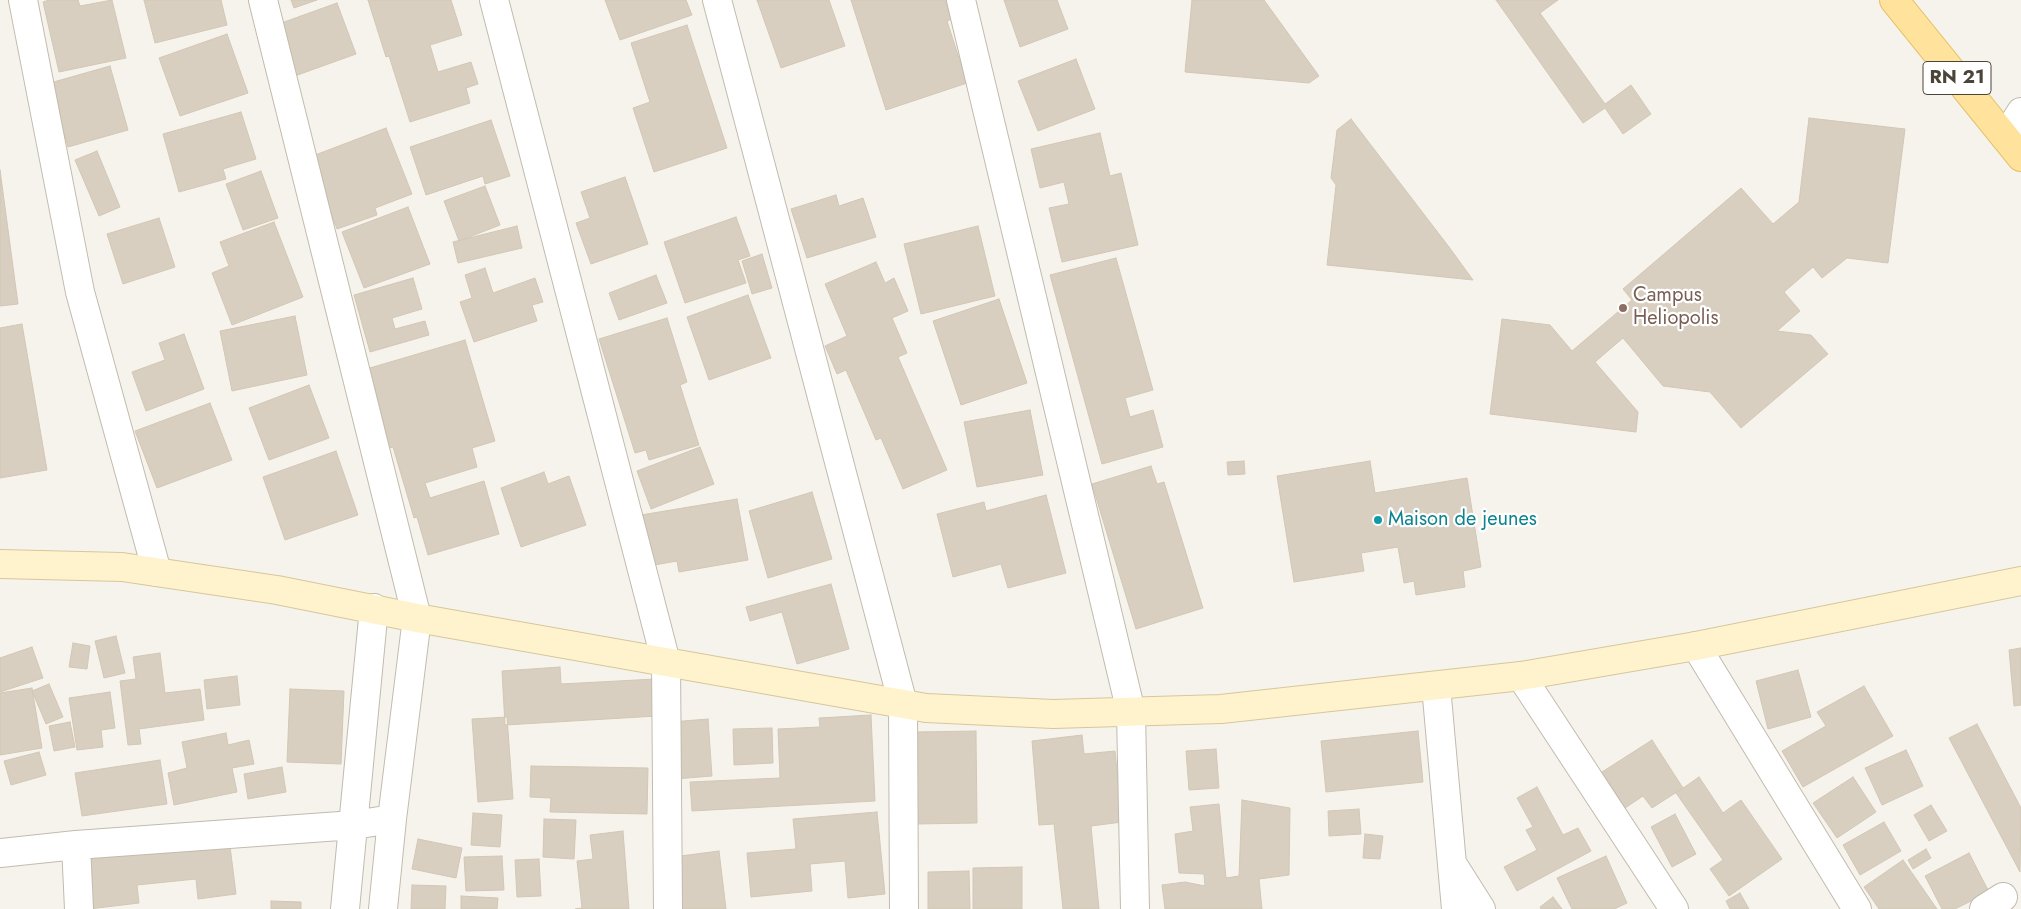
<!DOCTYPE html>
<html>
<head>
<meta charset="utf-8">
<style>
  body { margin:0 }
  canvas { display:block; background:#f6f3ec }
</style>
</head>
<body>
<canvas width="2021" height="909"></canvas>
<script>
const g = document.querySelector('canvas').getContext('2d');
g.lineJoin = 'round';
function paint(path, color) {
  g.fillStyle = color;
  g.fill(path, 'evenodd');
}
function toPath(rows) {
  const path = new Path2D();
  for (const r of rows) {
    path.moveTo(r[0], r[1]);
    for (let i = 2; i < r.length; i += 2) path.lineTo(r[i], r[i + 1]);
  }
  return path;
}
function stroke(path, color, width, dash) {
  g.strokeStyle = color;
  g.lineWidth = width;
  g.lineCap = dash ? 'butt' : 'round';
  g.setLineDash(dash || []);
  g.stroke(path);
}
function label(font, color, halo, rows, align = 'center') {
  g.font = font + ' Jost,sans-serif';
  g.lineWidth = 4.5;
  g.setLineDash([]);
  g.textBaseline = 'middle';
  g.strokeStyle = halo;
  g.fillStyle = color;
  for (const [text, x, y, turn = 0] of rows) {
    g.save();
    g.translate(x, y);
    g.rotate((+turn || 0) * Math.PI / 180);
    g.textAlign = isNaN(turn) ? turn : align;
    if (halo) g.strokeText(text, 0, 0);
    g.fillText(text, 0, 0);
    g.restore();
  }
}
const building = toPath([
  [49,0,78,0,80,6,112,0,126,58,59,72,43,2,49,0],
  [144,0,221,0,227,25,155,43,144,0],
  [291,0,317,0,294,8,291,0],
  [368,0,451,0,462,35,430,45,438,72,471,62,478,84,466,88,470,103,410,122,389,56,386,57,368,0],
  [605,0,686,0,692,15,620,40,605,0],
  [757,0,829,0,845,46,781,68,757,0],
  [851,0,945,0,952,19,947,21,967,83,886,110,851,0],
  [1004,0,1057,0,1068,29,1020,47,1004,0],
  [1192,0,1264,0,1319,76,1309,83,1185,72,1192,0],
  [1496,0,1558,0,1540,13,1605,104,1631,85,1651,114,1623,134,1605,108,1583,123,1496,0],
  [337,3,356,54,292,77,273,26,337,3],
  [687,25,727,148,654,172,633,108,650,102,631,43,687,25],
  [227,34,248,93,180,116,159,58,227,34],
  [1076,59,1095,109,1038,131,1018,81,1076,59],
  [110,66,128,130,68,147,50,83,110,66],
  [241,112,256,159,223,169,226,179,179,192,163,134,241,112],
  [1809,118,1905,129,1888,263,1847,258,1822,278,1813,267,1784,292,1800,311,1777,331,1811,335,1828,354,1741,428,1710,392,1663,386,1623,338,1595,362,1638,412,1636,432,1490,414,1502,319,1550,325,1572,351,1632,300,1623,289,1741,188,1773,224,1799,202,1809,118],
  [1351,119,1449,247,1473,280,1327,265,1336,185,1331,178,1337,130,1351,119],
  [491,120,510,176,485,184,483,176,426,195,410,147,491,120],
  [386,128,412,194,375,208,377,215,337,229,310,157,386,128],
  [1100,133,1110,176,1121,173,1138,245,1062,262,1049,208,1069,204,1064,182,1040,188,1031,149,1100,133],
  [97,151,120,207,99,216,75,160,97,151],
  [0,170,18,304,0,306,0,170],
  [261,171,278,218,243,230,226,184,261,171],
  [625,177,648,244,591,264,576,223,590,218,581,192,625,177],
  [485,186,500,225,459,241,444,201,485,186],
  [836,195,839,206,863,198,876,237,807,258,791,209,836,195],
  [408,207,430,264,364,288,342,232,408,207],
  [736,217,750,256,738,260,746,283,685,303,664,242,736,217],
  [159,218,175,267,123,284,107,234,159,218],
  [274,222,303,297,232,325,212,273,229,266,220,242,274,222],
  [517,226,522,248,458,263,453,242,517,226],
  [978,226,995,296,921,314,904,244,978,226],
  [762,254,772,288,752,294,742,261,762,254],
  [1116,258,1153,390,1125,398,1130,417,1153,410,1163,447,1102,464,1050,275,1116,258],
  [876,262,885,283,894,278,908,311,892,318,907,353,898,357,947,470,903,489,881,438,876,440,846,370,837,374,825,346,847,336,825,284,876,262],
  [485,268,493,293,535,278,543,302,532,305,537,321,474,342,460,302,472,298,465,275,485,268],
  [656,275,667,303,619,320,609,293,656,275],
  [413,278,422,309,392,318,395,329,425,321,429,335,370,352,354,295,413,278],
  [748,295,771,358,709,380,687,317,748,295],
  [999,299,1027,383,961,405,933,321,999,299],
  [295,316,307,375,232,391,220,331,295,316],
  [667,318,687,382,680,385,699,445,649,460,646,450,635,453,599,339,667,318],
  [22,324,47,470,0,478,0,328,22,324],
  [184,334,204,389,146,411,132,372,165,360,159,343,184,334],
  [465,340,495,441,472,448,477,467,425,483,430,498,484,481,499,534,428,555,417,517,414,518,393,447,386,449,363,370,465,340],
  [309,385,329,438,269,460,249,408,309,385],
  [210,403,232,460,157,488,135,431,210,403],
  [1030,410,1043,475,977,487,964,422,1030,410],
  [700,447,714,484,651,509,637,471,700,447],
  [336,451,358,515,285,540,263,477,336,451],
  [1244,461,1245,474,1228,475,1227,462,1244,461],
  [1370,461,1375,493,1467,478,1481,567,1463,571,1465,587,1416,595,1414,581,1404,583,1398,547,1361,553,1364,571,1294,582,1277,476,1370,461],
  [1151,466,1157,484,1164,482,1203,608,1136,629,1092,484,1151,466],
  [544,472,548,484,569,476,586,525,521,547,501,488,544,472],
  [812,492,832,559,768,578,749,511,812,492],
  [1046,495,1066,573,1008,588,1001,564,953,577,937,514,984,502,986,511,1046,495],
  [737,499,748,560,679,572,677,561,643,567,635,516,737,499],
  [831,584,849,649,797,664,782,612,750,621,746,607,831,584],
  [116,636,125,673,104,678,95,641,116,636],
  [73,643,90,646,87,669,69,667,73,643],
  [32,647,43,678,0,692,0,658,32,647],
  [2021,648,2021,705,2014,706,2009,650,2021,648],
  [160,653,165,693,200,689,204,720,139,729,141,744,128,745,120,681,136,679,133,657,160,653],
  [560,667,561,684,655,679,657,716,505,725,502,671,560,667],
  [1798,670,1811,717,1768,729,1756,681,1798,670],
  [237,676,240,705,207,709,204,680,237,676],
  [49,684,63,717,46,724,32,691,49,684],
  [1864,686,1893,736,1803,787,1782,751,1826,726,1817,712,1864,686],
  [32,688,42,748,0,755,0,693,32,688],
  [290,689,344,691,341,764,287,762,290,689],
  [110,692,115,728,101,730,103,747,77,750,69,698,110,692],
  [871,715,875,801,692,811,690,782,780,778,778,729,820,727,819,718,871,715],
  [507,717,513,799,478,802,472,719,507,717],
  [708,719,712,776,675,779,671,722,708,719],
  [70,722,75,747,54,751,49,726,70,722],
  [1977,724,2021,808,2020,872,1949,738,1977,724],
  [772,728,773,763,734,765,733,729,772,728],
  [976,731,977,823,916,824,915,732,976,731],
  [1418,731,1423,782,1326,792,1321,741,1418,731],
  [226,733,228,745,249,740,254,764,232,768,237,792,174,805,168,773,187,768,182,742,226,733],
  [1082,735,1084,754,1115,751,1122,822,1091,826,1099,909,1063,909,1054,824,1039,825,1032,741,1082,735],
  [1652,740,1683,788,1652,808,1643,796,1625,808,1602,772,1652,740],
  [1216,749,1219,788,1189,790,1186,751,1216,749],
  [1906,750,1923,786,1882,805,1865,768,1906,750],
  [39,752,46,775,11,785,4,761,39,752],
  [160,760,167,804,82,816,75,773,160,760],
  [531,766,648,768,647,814,550,812,551,798,530,797,531,766],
  [282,767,286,792,248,799,244,774,282,767],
  [1699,777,1723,813,1741,800,1782,859,1729,896,1710,869,1723,860,1676,793,1699,777],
  [1853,777,1876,812,1837,838,1813,803,1853,777],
  [1537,787,1563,835,1578,828,1591,851,1517,891,1504,867,1537,850,1526,830,1533,827,1517,798,1537,787],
  [1242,800,1290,808,1289,875,1259,879,1262,909,1165,909,1162,885,1185,882,1205,886,1204,874,1179,873,1175,834,1193,831,1190,807,1219,804,1226,878,1239,876,1242,800],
  [1931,805,1947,831,1929,841,1914,815,1931,805],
  [1359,809,1361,834,1329,836,1328,811,1359,809],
  [877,812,885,894,848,898,845,861,810,864,812,891,751,897,747,853,796,849,793,819,877,812],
  [473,813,502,815,500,847,471,845,473,813],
  [1675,814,1696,854,1672,867,1651,827,1675,814],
  [544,819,576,820,574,859,543,857,544,819],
  [1884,822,1901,851,1860,875,1843,845,1884,822],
  [623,831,629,909,575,909,582,908,577,861,593,859,590,835,623,831],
  [1365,834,1383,836,1380,859,1363,858,1365,834],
  [229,838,236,894,198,899,196,879,137,885,139,903,89,909,83,855,229,838],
  [418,839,462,848,456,878,412,869,418,839],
  [1926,849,1931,858,1913,869,1908,860,1926,849],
  [719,851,726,909,680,909,673,857,719,851],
  [1969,853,1989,892,1955,909,1942,909,1925,876,1969,853],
  [502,856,504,890,466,891,464,857,502,856],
  [1606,856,1627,903,1614,909,1572,909,1557,878,1606,856],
  [539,859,541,896,517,897,515,860,539,859],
  [1903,860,1937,909,1879,909,1864,887,1903,860],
  [1022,867,1022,909,973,909,973,868,1022,867],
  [969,871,970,909,928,909,928,872,969,871],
  [412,885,446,886,445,909,411,909,412,885],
  [1740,893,1749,909,1730,909,1726,901,1740,893],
  [461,896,498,898,497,909,461,909,461,896],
  [1553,897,1562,909,1541,909,1540,907,1553,897],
  [271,901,301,902,301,909,271,909,271,901]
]);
paint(building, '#d8cfc1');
stroke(building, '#d3c7b4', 1);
const minor = toPath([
  [23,0,80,292,157,572],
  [263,0,417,618,392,819,383,909],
  [494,0,666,662,668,909],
  [717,0,903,704,904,909],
  [961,0,1131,712,1135,909],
  [2005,137,2021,112],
  [1696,646,1857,909],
  [1521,676,1674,909],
  [1436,686,1456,909],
  [76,845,79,909],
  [0,853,76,845,354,825,392,819],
  [1455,868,1481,909],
  [345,909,374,608],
  [1984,909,2003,897]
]);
const secondary = toPath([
  [0,564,122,567,277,590,417,618,926,708,1053,714,1221,709,1521,676,1696,646,2021,581]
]);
const primary = toPath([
  [1894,0,2021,157]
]);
stroke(minor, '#c2bbae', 30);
stroke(secondary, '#d6c79b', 30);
stroke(primary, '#e6c16a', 30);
stroke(minor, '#fff', 28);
stroke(secondary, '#fff3cd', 28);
stroke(primary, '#ffe39c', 28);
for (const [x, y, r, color] of [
  [1623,308,5,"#8d6e63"],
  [1378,520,5,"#0f9aa8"]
]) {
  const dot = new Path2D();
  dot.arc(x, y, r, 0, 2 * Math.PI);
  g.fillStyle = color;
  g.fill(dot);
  stroke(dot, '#fff', 2);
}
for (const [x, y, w] of [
  [1957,78,68]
]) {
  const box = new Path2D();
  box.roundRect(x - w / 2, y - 16.5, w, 33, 4);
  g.fillStyle = '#fff';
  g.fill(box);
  stroke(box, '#4b4439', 1);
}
label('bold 19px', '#4b4439', null, [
  ["RN 21",1957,78]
]);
label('20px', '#785e54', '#fff', [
  ["Campus",1633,296],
  ["Heliopolis",1633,319]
], 'left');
label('20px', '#0d838f', '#fff', [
  ["Maison de jeunes",1388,520]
], 'left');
</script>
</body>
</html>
